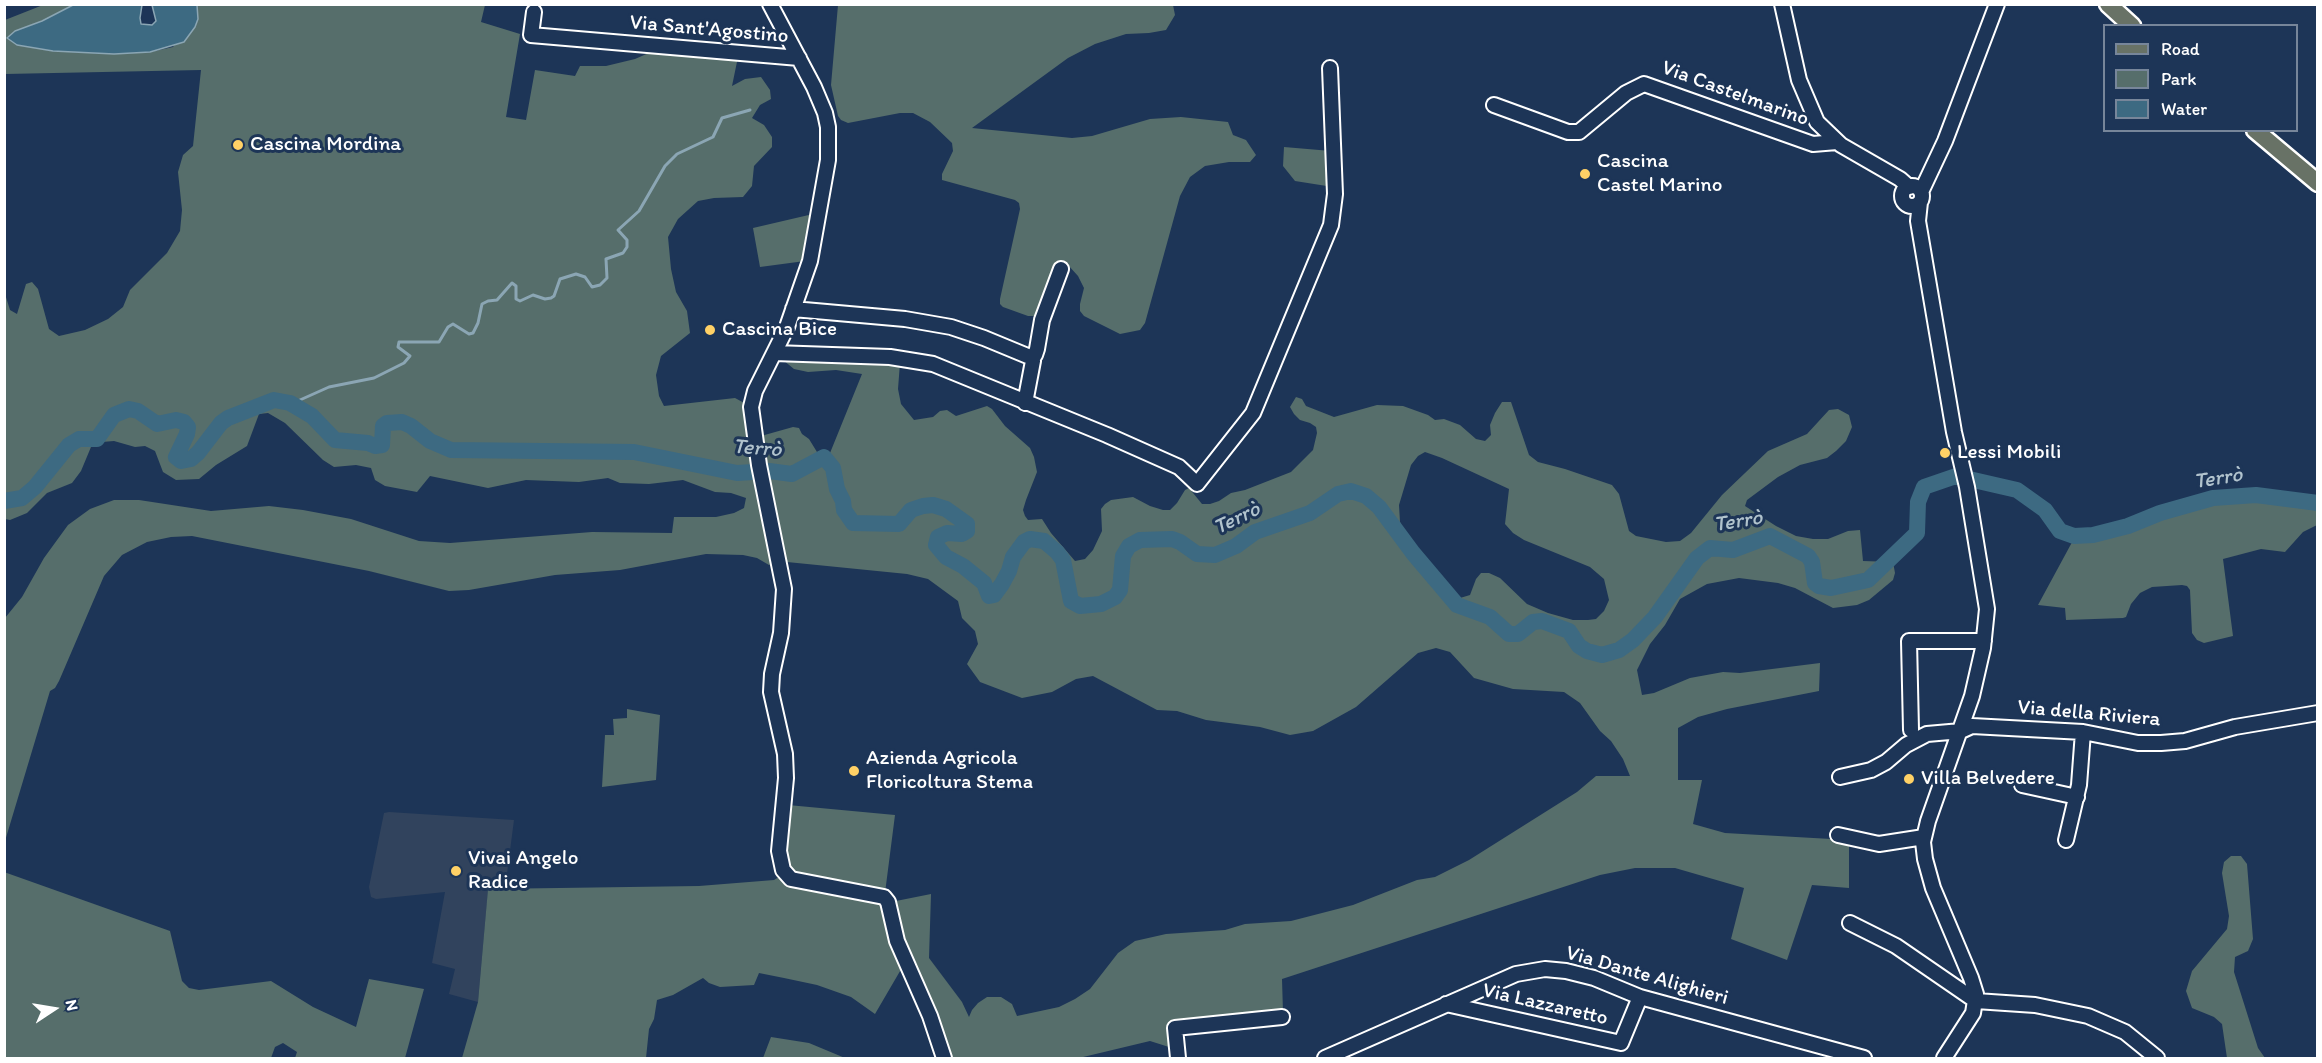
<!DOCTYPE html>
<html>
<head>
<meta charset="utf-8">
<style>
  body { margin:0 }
  #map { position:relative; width:2322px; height:1063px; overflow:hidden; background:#1d3557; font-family:Itim,sans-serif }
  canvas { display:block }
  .frame { position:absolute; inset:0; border:6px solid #fff; pointer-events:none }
  .legend { position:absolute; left:2103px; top:24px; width:195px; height:108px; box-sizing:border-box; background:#1d3557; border:2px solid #77869a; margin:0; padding:8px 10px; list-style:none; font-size:18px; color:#fff }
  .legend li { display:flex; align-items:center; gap:12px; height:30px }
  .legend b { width:30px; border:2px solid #77869a }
  .north { position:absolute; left:24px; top:979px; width:60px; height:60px; -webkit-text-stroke:4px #1d3557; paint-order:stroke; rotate:78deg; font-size:16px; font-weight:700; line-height:24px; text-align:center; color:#fff }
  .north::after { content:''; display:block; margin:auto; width:21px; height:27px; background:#fff; clip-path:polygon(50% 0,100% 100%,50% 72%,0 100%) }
</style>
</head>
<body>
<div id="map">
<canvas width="2322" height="1063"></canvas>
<div class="frame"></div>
<ul class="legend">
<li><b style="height:8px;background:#687266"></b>Road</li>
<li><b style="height:16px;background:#566e6b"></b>Park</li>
<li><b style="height:16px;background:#3d6a82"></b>Water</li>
</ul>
<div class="north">N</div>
</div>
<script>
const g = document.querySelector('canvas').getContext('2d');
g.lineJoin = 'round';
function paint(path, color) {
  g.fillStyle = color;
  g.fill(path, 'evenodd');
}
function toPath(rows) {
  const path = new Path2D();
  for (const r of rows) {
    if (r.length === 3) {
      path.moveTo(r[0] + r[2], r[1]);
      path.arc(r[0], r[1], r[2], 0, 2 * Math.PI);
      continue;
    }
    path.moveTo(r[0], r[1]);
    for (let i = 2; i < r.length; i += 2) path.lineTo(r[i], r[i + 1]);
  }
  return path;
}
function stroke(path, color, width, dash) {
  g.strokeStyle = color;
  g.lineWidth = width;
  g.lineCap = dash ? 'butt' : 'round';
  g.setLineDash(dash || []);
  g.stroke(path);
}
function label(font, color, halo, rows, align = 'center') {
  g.font = font + ' Itim,sans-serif';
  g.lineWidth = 6;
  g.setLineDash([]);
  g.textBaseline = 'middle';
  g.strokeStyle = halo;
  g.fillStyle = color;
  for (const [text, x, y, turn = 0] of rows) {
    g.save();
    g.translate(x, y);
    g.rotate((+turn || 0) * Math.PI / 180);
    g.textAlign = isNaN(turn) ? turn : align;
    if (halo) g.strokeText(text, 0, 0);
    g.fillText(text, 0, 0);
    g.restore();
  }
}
paint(toPath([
  [389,812,514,820,505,889,488,890,478,1002,449,994,455,969,432,963,445,892,376,899,371,897,369,887,384,813]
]), '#31435d');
paint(toPath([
  [43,5,75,5,42,21,15,31,17,45,53,51,114,54,150,52,173,47,197,10,197,5,485,5,481,22,520,34,506,117,526,120,535,70,575,76,580,66,606,66,635,59,651,52,738,57,732,86,745,79,761,77,770,90,771,99,760,105,752,118,764,125,772,137,772,147,754,166,752,186,743,197,714,198,698,201,678,219,668,237,671,269,676,292,687,311,690,333,661,356,656,375,659,396,664,406,735,398,748,405,775,563,769,565,757,558,743,555,706,554,620,570,555,575,469,590,449,591,369,571,192,536,171,537,147,542,122,555,104,576,59,681,55,688,50,691,5,841,5,618,22,597,44,558,68,525,90,509,114,500,139,500,211,511,269,506,303,510,351,519,419,541,450,543,592,532,672,533,674,517,716,517,734,513,744,508,746,498,731,493,715,492,683,480,649,484,620,483,608,478,579,482,526,480,488,488,430,476,417,492,385,486,375,480,371,468,356,465,334,467,323,460,285,423,268,413,259,414,247,446,216,465,199,479,176,480,163,472,155,451,145,446,135,447,114,441,102,442,91,447,81,471,72,483,47,493,27,513,10,520,5,519,5,294,10,310,17,314,26,284,32,282,38,289,49,329,59,336,85,330,108,319,123,307,130,290,167,253,180,231,182,210,178,172,183,155,193,146,201,70,5,74,5,20],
  [838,5,1173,5,1175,15,1166,30,1149,33,1126,34,1095,44,1068,58,972,128,1072,138,1092,136,1150,119,1181,117,1228,122,1233,135,1246,140,1256,155,1250,162,1229,162,1205,166,1190,177,1180,196,1145,323,1140,330,1120,334,1084,316,1080,311,1080,304,1084,288,1078,276,1068,265,1057,261,1038,312,1035,316,1028,316,1003,307,1000,304,1000,299,1020,209,1019,203,1015,200,942,180,942,174,953,151,952,143,930,122,913,113,900,113,848,123,841,120,838,116,831,85],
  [1284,147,1331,151,1333,187,1295,181,1283,166],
  [813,214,805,261,760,267,753,228],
  [783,360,900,363,898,389,901,404,914,420,933,417,940,411,947,410,956,416,987,406,992,409,1005,426,1030,448,1034,457,1037,472,1026,500,1023,510,1025,516,1028,520,1042,519,1051,533,1075,561,1085,559,1093,550,1102,531,1101,509,1105,504,1111,500,1133,497,1150,506,1163,510,1170,510,1177,503,1185,490,1189,488,1202,504,1210,504,1219,501,1231,493,1245,490,1291,472,1313,450,1317,433,1316,427,1310,423,1300,420,1294,414,1290,407,1296,397,1302,399,1306,406,1334,417,1377,405,1403,406,1428,415,1435,420,1444,419,1460,425,1476,439,1485,441,1491,435,1490,425,1495,413,1502,402,1511,402,1529,455,1538,462,1565,469,1612,485,1619,494,1629,531,1636,536,1666,542,1680,541,1691,533,1722,495,1768,451,1807,434,1829,410,1838,409,1849,415,1852,427,1846,441,1836,451,1827,458,1800,465,1778,477,1747,500,1745,506,1776,526,1796,536,1813,539,1828,539,1848,531,1860,530,1863,561,1893,562,1895,573,1893,580,1869,600,1857,605,1833,608,1795,588,1778,583,1739,578,1707,584,1680,599,1665,625,1650,644,1637,670,1642,695,1654,693,1690,678,1723,672,1740,673,1820,663,1819,691,1727,709,1698,717,1678,728,1678,780,1702,780,1693,824,1725,833,1849,840,1849,888,1812,885,1787,960,1731,939,1744,888,1675,868,1635,868,1600,875,1282,979,1283,1012,1169,1027,1169,1047,1150,1041,1079,1058,947,1058,902,940,891,902,931,894,929,958,962,1002,969,1017,972,1010,978,1003,987,997,1001,997,1012,1004,1017,1016,1059,1007,1075,999,1090,989,1118,953,1135,941,1166,934,1225,930,1245,924,1291,921,1353,905,1417,880,1435,877,1469,860,1577,792,1596,776,1630,776,1623,759,1611,741,1600,731,1580,703,1564,692,1513,689,1474,678,1450,652,1436,648,1418,653,1356,707,1313,731,1290,735,1260,727,1206,720,1177,711,1157,710,1093,676,1076,679,1052,692,1022,698,980,682,967,664,978,644,975,631,962,618,958,601,928,579,907,574,787,562,769,486,761,436,793,427,799,428,802,434,809,439,817,452,830,453,862,374,836,370,808,372,794,369],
  [1425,452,1442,458,1509,489,1505,524,1513,533,1524,540,1590,567,1604,579,1609,600,1604,611,1596,619,1588,620,1573,620,1548,613,1527,604,1500,578,1489,573,1481,573,1476,579,1470,595,1460,598,1407,538,1400,522,1399,505,1411,465,1418,456],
  [2268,493,2289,493,2317,498,2317,525,2303,532,2285,552,2261,549,2223,559,2233,636,2204,643,2197,640,2192,633,2190,590,2187,586,2182,585,2152,587,2140,593,2131,604,2126,617,2123,618,2066,620,2065,608,2038,605,2077,533,2094,531,2183,500,2211,496],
  [627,709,660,715,656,780,602,787,605,735,614,735,613,719,627,718],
  [788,805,895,815,885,893,794,874,787,868,784,855],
  [2231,856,2241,856,2247,864,2253,939,2248,951,2235,957,2234,972,2258,1048,2265,1058,2227,1058,2222,1024,2214,1017,2192,1008,2186,991,2192,971,2227,929,2229,916,2222,873,2224,862],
  [4,872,170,931,182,981,189,988,199,990,271,981,313,1007,356,1027,369,979,424,989,405,1058,295,1058,297,1052,283,1043,275,1047,271,1058,5,1058],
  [782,875,876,899,882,905,903,966,875,1014,851,997,817,985,784,978,759,973,754,985,720,987,709,983,703,978,673,995,657,1000,654,1019,649,1029,646,1058,462,1058,478,1002,488,889,699,886,774,880],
  [771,1037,809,1043,845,1058,763,1058]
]), '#566e6b');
const water = toPath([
  [75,4,142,5,140,18,141,24,152,25,156,21,152,5,197,5,198,19,195,27,184,42,150,52,114,54,53,51,17,45,7,38,15,31,42,21,75,4]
]);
paint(water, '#3d6a82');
stroke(water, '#8ba6b4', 1.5);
stroke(toPath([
  [291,404,329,387,374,378,404,363,410,356,398,347,399,342,439,342,448,327,453,324,469,334,473,333,478,323,482,304,488,301,497,300,512,283,516,286,516,299,520,301,533,295,545,299,551,298,554,296,560,279,576,274,585,277,592,287,600,285,607,278,606,259,623,253,627,247,627,240,618,230,639,211,665,166,677,154,713,137,722,118,750,110]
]), '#8ba6b4', 3);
stroke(toPath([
  [4,501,22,498,35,487,69,445,79,439,97,439,114,415,129,409,138,411,157,424,176,420,184,422,188,427,187,434,176,457,181,461,191,459,198,453,221,423,228,418,274,400,290,403,312,416,335,440,368,443,375,446,382,445,383,426,387,423,402,422,411,426,430,441,451,450,634,452,737,473,769,471,792,474,824,457,833,468,837,489,843,501,844,510,853,523,899,524,911,510,923,506,933,505,946,509,967,524,967,531,962,534,947,533,938,537,936,545,946,557,963,566,984,583,989,596,994,595,1002,584,1009,571,1013,557,1024,542,1030,539,1044,541,1057,552,1063,560,1071,601,1080,606,1101,604,1115,597,1120,590,1123,556,1129,546,1140,540,1172,539,1180,542,1197,554,1215,555,1236,546,1255,532,1310,513,1338,494,1351,491,1366,496,1379,507,1413,553,1457,605,1490,617,1509,634,1518,634,1533,622,1542,621,1569,631,1579,646,1587,651,1602,655,1619,650,1633,640,1655,617,1697,558,1710,548,1733,550,1770,536,1808,556,1812,562,1815,583,1819,586,1831,588,1868,580,1917,533,1918,502,1924,487,1956,476,2017,490,2045,510,2060,531,2074,536,2093,535,2128,526,2160,513,2213,498,2256,495,2318,503]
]), '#3d6a82', 16);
const minor = toPath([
  [770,4,814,87,825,113,828,127,828,160,810,261,787,327,755,391,751,407,759,465,784,589,781,633,772,674,771,692,785,754,786,778,779,851,783,870,791,879,884,897,888,902,897,941,930,1016,944,1058],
  [1782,4,1799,80,1817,122,1841,145,1900,179,1909,187],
  [534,12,531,35,799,58],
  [1494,105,1568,132,1579,132,1626,93,1644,84,1813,144,1837,142],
  [1912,196,10],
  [1921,192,1945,141,1997,4],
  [1920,202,1918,221,1954,432,1967,487,1987,609,1983,648,1972,696,1928,821,1923,842,1925,859,1933,888,1971,978,1976,994,1973,1013,1944,1058],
  [793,309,905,319,951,327,984,338,1030,357,1033,361,1025,403],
  [774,353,890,357,933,364,1107,435,1179,467,1197,484,1253,413,1331,225,1335,194,1330,68],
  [1030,357,1035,355,1037,349,1042,320,1061,269],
  [1911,730,1909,641,1984,641],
  [1840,777,1871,770,1886,762,1906,745,1927,734,1961,731,1972,726,2083,732,2138,743,2161,743,2185,741,2235,727,2318,713],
  [2022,785,2077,797],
  [1838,835,1879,844,1924,837],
  [2066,840,2079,785,2083,732],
  [1850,923,1896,946,1976,1001,2035,1005,2088,1016,2125,1032,2157,1058],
  [1446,1004,1621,1043,1640,997],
  [1178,1058,1175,1028,1282,1017],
  [1325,1058,1516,974,1545,969,1566,971,1594,978,1640,997,1864,1058]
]);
const major = toPath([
  [2108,4,2132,26],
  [2255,130,2318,183]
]);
stroke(minor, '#fff', 18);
stroke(major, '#fff', 21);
stroke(minor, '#1d3557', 14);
stroke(major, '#687266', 16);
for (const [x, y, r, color] of [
  [238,145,6,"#ffd166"],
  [1585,174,6,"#ffd166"],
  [710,330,6,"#ffd166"],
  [1945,453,6,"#ffd166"],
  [854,771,6,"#ffd166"],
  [1909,779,6,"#ffd166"],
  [456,871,6,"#ffd166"]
]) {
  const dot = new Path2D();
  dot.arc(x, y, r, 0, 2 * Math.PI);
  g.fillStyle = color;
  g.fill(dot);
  stroke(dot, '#1d3557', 2);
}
label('21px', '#fff', '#1d3557', [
  ["Via Sant'Agostino",709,30,5],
  ["Via Castelmarino",1735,94,20],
  ["Via della Riviera",2089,714,5],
  ["Via Dante Alighieri",1647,976,16],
  ["Via Lazzaretto",1545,1005,13]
]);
label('21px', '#fff', '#1d3557', [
  ["Cascina Mordina",250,145],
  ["Cascina",1597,162],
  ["Castel Marino",1597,186],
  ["Cascina Bice",722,330],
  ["Lessi Mobili",1957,453],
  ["Azienda Agricola",866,759],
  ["Floricoltura Stema",866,783],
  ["Villa Belvedere",1921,779],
  ["Vivai Angelo",468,859],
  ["Radice",468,883]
], 'left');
label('italic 22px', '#b1c3cd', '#1d3557', [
  ["Terrò",757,449,4],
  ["Terrò",2218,479,-9],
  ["Terrò",1237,519,-26],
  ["Terrò",1738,522,-9]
]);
</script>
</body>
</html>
